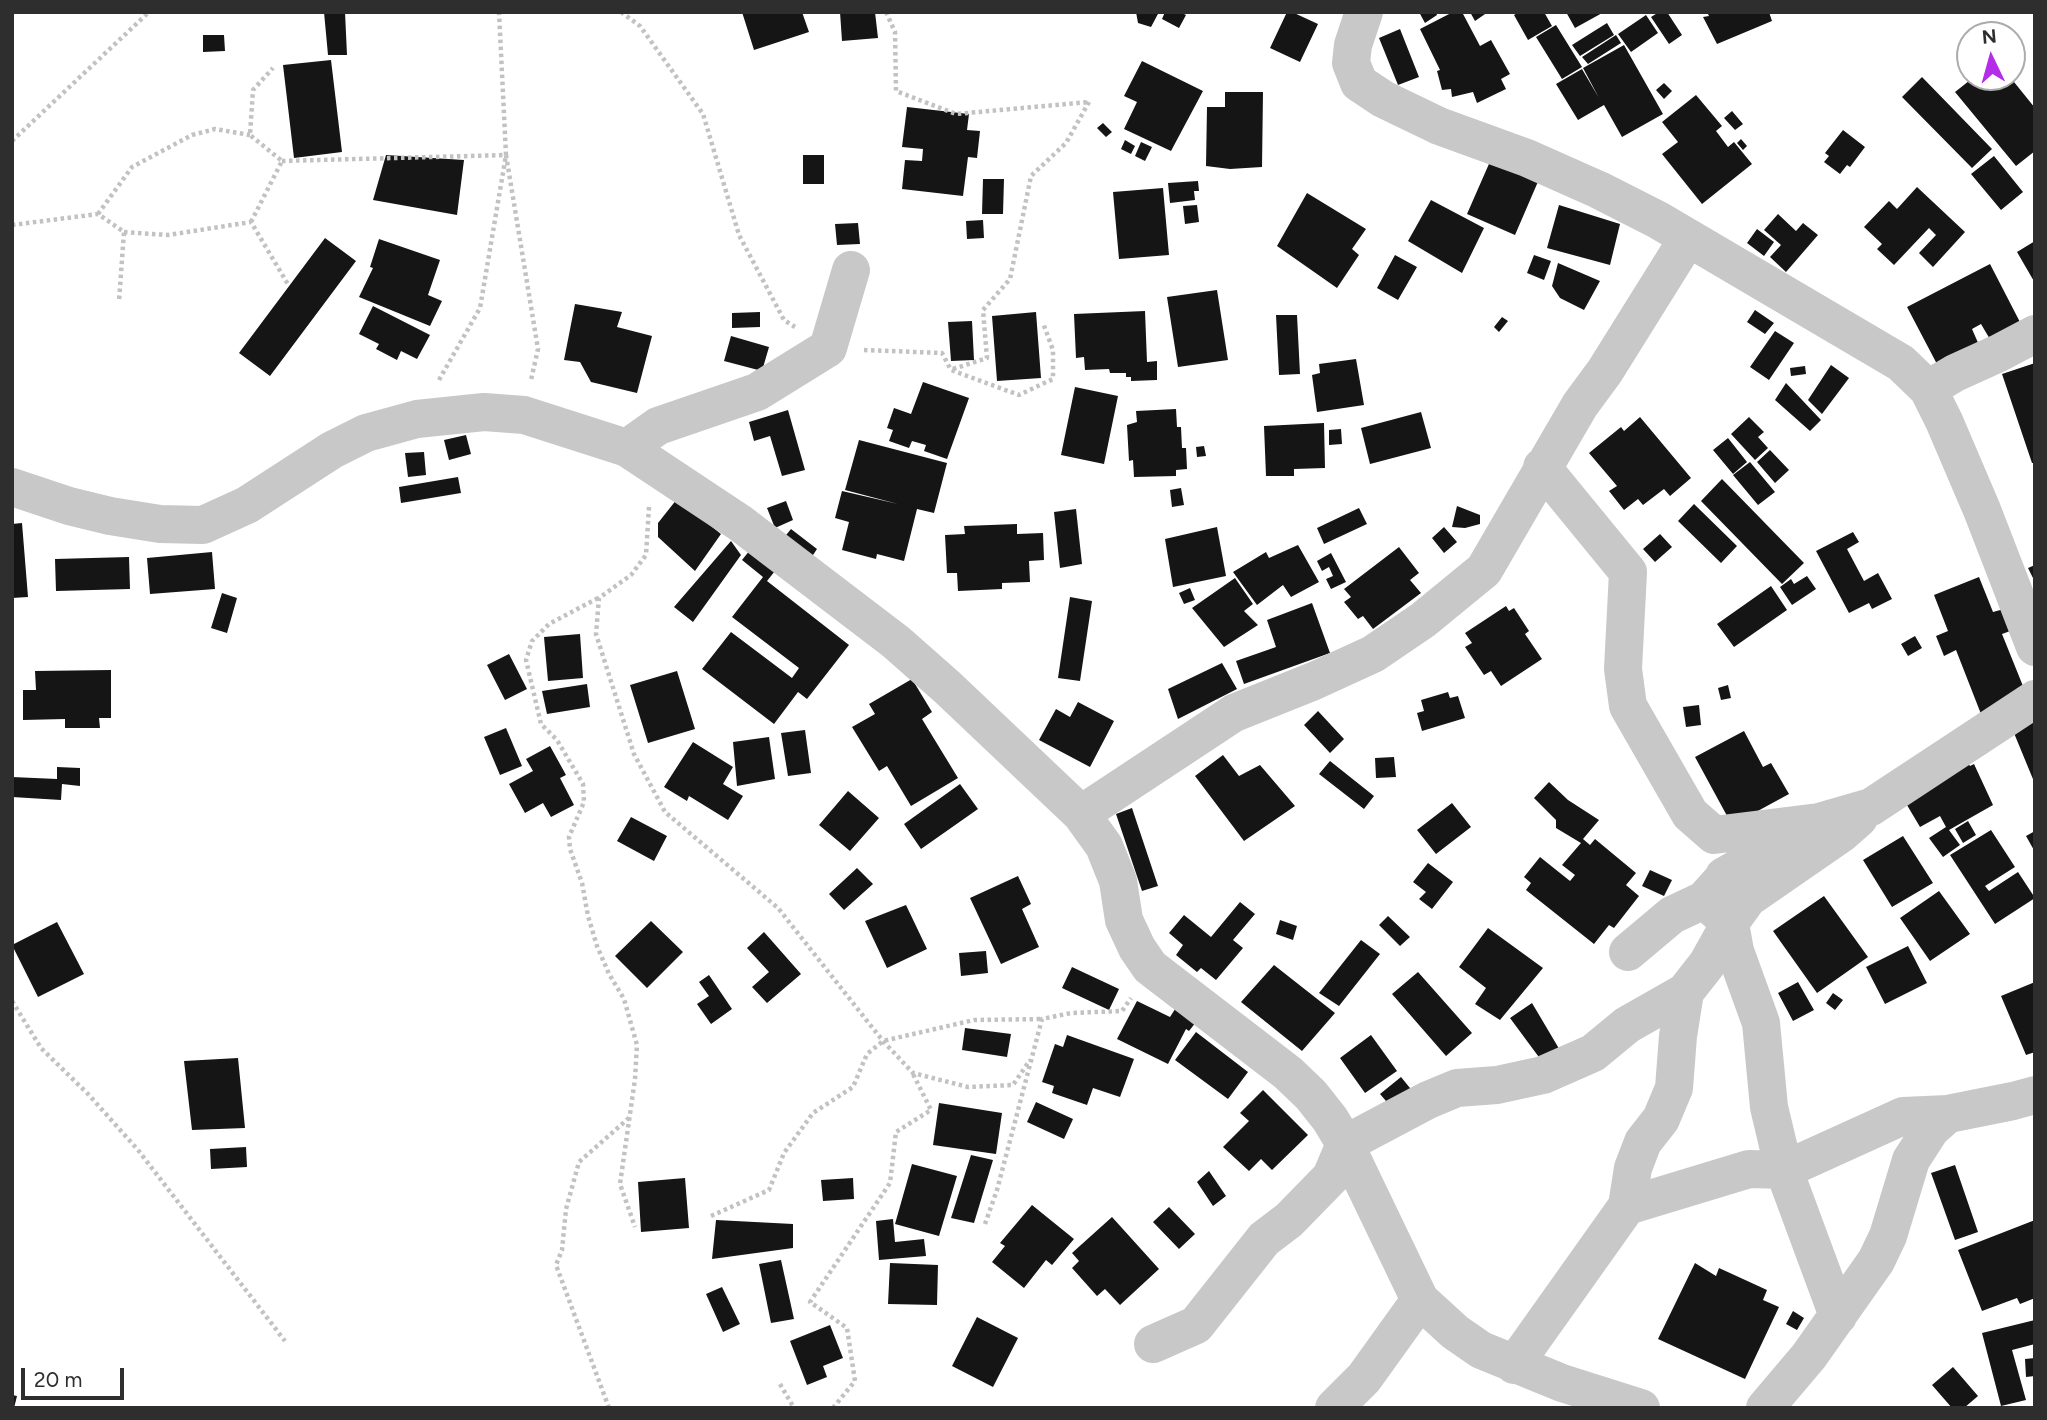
<!DOCTYPE html>
<html>
<head>
<meta charset="utf-8">
<style>
  body { margin:0 }
  #map { position:relative; width:2047px; height:1420px; overflow:hidden; background:#fff; font-family:Figtree,sans-serif }
  canvas { display:block }
  .frame { position:absolute; inset:0; border:14px solid #2e2e2e; pointer-events:none }
  .north { position:absolute; left:1956px; top:21px; width:70px; height:70px; box-sizing:border-box; background:#fff; border:2px solid #ababab; border-radius:50%; rotate:355deg; font-size:19px; font-weight:700; line-height:28px; text-align:center; color:#2e2e2e }
  .north::after { content:''; display:block; margin:auto; width:24px; height:32px; background:#b42de8; clip-path:polygon(50% 0,100% 100%,50% 72%,0 100%) }
  .scale { position:absolute; left:21px; top:1368px; width:103px; height:32px; box-sizing:border-box; border:4px solid #2e2e2e; border-top:0; padding-left:9px; font-size:21px; line-height:24px; white-space:nowrap; color:#2e2e2e; -webkit-text-stroke:5px #fff; paint-order:stroke }
</style>
</head>
<body>
<div id="map">
<canvas width="2047" height="1420"></canvas>
<div class="frame"></div>
<div class="north">N</div>
<div class="scale">20 m</div>
</div>
<script>
const g = document.querySelector('canvas').getContext('2d');
g.lineJoin = 'round';
function paint(path, color) {
  g.fillStyle = color;
  g.fill(path, 'evenodd');
}
function toPath(rows) {
  const path = new Path2D();
  for (const r of rows) {
    path.moveTo(r[0], r[1]);
    for (let i = 2; i < r.length; i += 2) path.lineTo(r[i], r[i + 1]);
  }
  return path;
}
function stroke(path, color, width, dash) {
  g.strokeStyle = color;
  g.lineWidth = width;
  g.lineCap = dash ? 'butt' : 'round';
  g.setLineDash(dash || []);
  g.stroke(path);
}
paint(toPath([
  [324,12,345,12,347,55,328,55],
  [742,12,802,12,809,32,754,50],
  [840,12,875,12,878,38,842,41],
  [1136,12,1159,12,1151,27,1138,23],
  [1165,12,1180,12,1186,15,1179,28,1162,19],
  [1287,12,1292,12,1318,24,1300,62,1270,48],
  [1419,12,1436,12,1437,15,1425,23],
  [1453,12,1462,12,1480,46,1491,40,1510,74,1501,79,1506,89,1477,103,1473,92,1452,97,1451,89,1442,90,1437,71,1440,70,1420,29],
  [1470,12,1488,12,1475,21],
  [1519,12,1544,12,1552,26,1528,40,1514,15],
  [1566,12,1604,12,1575,28],
  [1659,12,1667,12,1682,35,1669,44,1651,17],
  [1707,12,1769,12,1772,21,1717,44,1703,17,1709,16],
  [1646,15,1658,33,1631,52,1618,34],
  [1607,23,1614,35,1580,56,1572,45],
  [1556,25,1582,67,1562,79,1536,37],
  [1400,29,1419,77,1398,85,1379,38],
  [203,35,224,35,225,51,203,52],
  [1616,35,1621,43,1588,64,1582,57],
  [1624,45,1663,114,1622,137,1604,105,1578,120,1556,84,1582,69,1599,98,1583,68],
  [331,60,342,152,294,158,283,65],
  [1142,61,1203,91,1171,151,1124,129,1137,102,1124,96],
  [1922,77,1992,149,1972,168,1902,97],
  [1974,77,2010,77,2035,108,2035,151,2016,166,1955,92],
  [1664,83,1672,91,1664,99,1656,90],
  [1225,92,1263,92,1262,167,1230,169,1206,166,1207,107,1225,107],
  [1696,95,1722,126,1716,131,1728,147,1734,142,1752,164,1702,204,1662,154,1678,142,1662,122],
  [907,107,969,114,967,130,980,131,977,158,968,157,963,196,902,189,905,160,922,161,923,149,902,147],
  [1732,111,1743,124,1735,130,1724,118],
  [1103,123,1112,132,1106,137,1097,128],
  [1843,130,1865,147,1850,167,1847,165,1840,174,1824,162,1829,156,1825,153],
  [1741,139,1747,146,1743,150,1737,143],
  [1125,140,1135,146,1131,154,1121,149],
  [1141,142,1152,147,1145,161,1135,156],
  [386,155,464,160,457,215,373,200],
  [803,155,824,155,824,184,803,184],
  [1994,156,2023,192,2001,210,1971,174],
  [1492,157,1540,177,1515,235,1467,214],
  [983,179,1004,179,1003,214,982,214],
  [1198,181,1199,191,1194,191,1195,200,1170,203,1168,183],
  [1917,187,1965,232,1933,267,1919,253,1936,235,1929,228,1894,265,1877,249,1882,244,1864,227,1889,201,1897,209],
  [1163,188,1169,255,1119,259,1113,192],
  [1307,193,1366,229,1352,249,1359,255,1337,288,1277,246],
  [1431,200,1484,228,1462,273,1408,241],
  [1197,205,1199,222,1185,224,1183,206],
  [1559,205,1620,224,1610,265,1547,248],
  [1778,214,1796,231,1803,223,1818,235,1786,272,1770,257,1781,245,1764,230],
  [983,220,984,238,967,239,966,221],
  [858,223,860,244,837,245,835,224],
  [1757,229,1774,242,1764,256,1747,243],
  [325,238,356,261,270,376,239,353],
  [379,239,440,260,428,295,442,301,430,326,359,297,373,268,370,267],
  [2035,241,2035,283,2017,252],
  [1395,255,1417,267,1398,300,1377,288],
  [1534,255,1551,261,1544,280,1527,273],
  [1558,263,1600,281,1584,310,1560,298,1552,286],
  [1990,264,2022,326,1991,341,1981,324,1972,329,1979,345,1938,366,1907,307],
  [1217,290,1228,360,1178,367,1167,297],
  [575,304,622,312,617,327,652,336,637,393,591,382,580,362,564,360],
  [373,306,430,335,417,359,401,351,397,360,376,349,379,344,359,334],
  [1755,310,1774,323,1765,334,1747,322],
  [1145,311,1147,362,1157,361,1157,380,1131,381,1131,377,1126,377,1126,373,1110,373,1109,369,1085,370,1084,357,1076,358,1074,314],
  [760,312,760,327,732,328,732,313],
  [1036,312,1041,378,997,381,992,316],
  [1276,315,1297,315,1300,374,1279,375],
  [1502,317,1508,321,1499,332,1494,327],
  [972,321,974,360,951,361,948,322],
  [1775,331,1794,343,1769,380,1750,367],
  [731,336,769,347,762,371,724,361],
  [1356,359,1364,405,1317,412,1312,375,1320,373,1319,364],
  [2035,363,2035,463,2032,463,2002,374],
  [1831,365,1849,378,1822,414,1808,400],
  [1805,366,1806,374,1791,376,1790,368],
  [923,382,969,398,947,459,924,451,926,445,912,441,909,448,889,441,893,430,887,428,894,408,911,414],
  [1786,383,1821,420,1810,431,1775,400],
  [1075,387,1118,396,1104,464,1061,455],
  [1176,409,1177,427,1181,427,1182,448,1186,448,1187,469,1176,470,1176,476,1134,477,1133,460,1129,461,1127,425,1137,422,1136,411],
  [788,410,805,470,782,476,770,436,754,441,749,422],
  [1421,412,1431,448,1370,464,1361,428],
  [1640,417,1691,478,1670,496,1664,489,1643,505,1638,499,1624,510,1609,491,1617,486,1589,453,1621,427,1624,431],
  [1749,417,1764,432,1758,437,1768,448,1755,460,1731,434],
  [1324,423,1325,468,1294,469,1294,476,1266,476,1264,426],
  [1341,429,1342,444,1329,445,1329,430],
  [466,435,471,454,449,460,444,440],
  [1728,438,1747,462,1733,474,1713,450],
  [859,440,947,463,934,513,917,509,904,561,877,554,876,559,842,550,849,522,835,518,842,491,898,504,845,490],
  [1204,446,1206,456,1197,457,1196,447],
  [1770,450,1789,470,1775,483,1757,462],
  [424,452,426,475,408,477,405,453],
  [1750,462,1775,492,1758,505,1733,475],
  [458,477,461,493,401,503,399,487],
  [1722,479,1804,563,1782,584,1701,501],
  [1181,488,1184,505,1172,507,1170,490],
  [677,499,721,534,695,571,658,537,658,523],
  [786,501,793,520,775,528,767,508],
  [1694,504,1737,546,1721,563,1678,521],
  [1457,506,1480,515,1480,524,1465,528,1452,527],
  [1359,508,1367,524,1324,544,1317,528],
  [1076,509,1082,564,1060,568,1054,512],
  [22,523,28,597,12,598,12,524],
  [1017,524,1017,534,1043,533,1044,560,1029,561,1030,582,1002,583,1002,589,958,591,957,573,947,573,945,535,965,534,964,526],
  [1217,527,1226,576,1173,587,1165,539],
  [1444,527,1457,542,1444,553,1432,538],
  [791,529,817,549,809,561,782,540],
  [1853,532,1859,542,1847,549,1864,581,1878,573,1892,599,1872,609,1869,603,1849,613,1816,551],
  [1660,534,1672,547,1655,562,1643,549],
  [731,541,741,555,693,622,674,607],
  [1298,545,1319,582,1291,597,1283,585,1257,605,1233,572,1266,552,1269,558],
  [1399,547,1419,573,1410,580,1421,593,1373,629,1363,616,1358,619,1344,602,1351,597,1344,589],
  [750,550,775,571,767,581,849,645,807,699,798,692,774,724,702,669,731,632,792,678,799,668,732,617,763,577,742,560],
  [212,552,215,589,150,594,147,558],
  [1331,553,1346,582,1331,589,1326,579,1333,576,1329,567,1322,571,1317,561],
  [129,557,130,589,56,591,55,559],
  [2035,565,2035,582,2028,568],
  [1807,576,1816,589,1792,605,1780,587,1791,579,1794,584],
  [1979,577,1993,612,2004,609,2013,630,2002,634,2027,696,1981,714,1956,650,1944,656,1936,636,1948,631,1934,595],
  [1235,578,1253,604,1244,611,1258,625,1224,647,1192,608],
  [1771,586,1787,610,1734,647,1717,624],
  [1190,588,1195,600,1184,604,1179,593],
  [222,593,237,598,227,633,211,628],
  [1070,597,1092,601,1080,681,1058,678],
  [1312,603,1330,653,1244,684,1236,661,1276,647,1267,620],
  [1506,606,1509,611,1514,608,1529,631,1525,634,1542,659,1501,686,1491,671,1484,675,1465,647,1472,643,1465,633],
  [580,634,583,678,548,681,544,637],
  [1915,636,1922,648,1908,656,1901,644],
  [509,654,527,689,505,700,487,665],
  [1222,663,1237,689,1178,719,1168,689],
  [111,670,111,718,99,718,100,728,65,728,65,719,23,720,23,690,36,690,35,671],
  [677,671,695,729,648,743,630,685],
  [912,679,932,712,922,719,958,778,911,806,887,766,879,771,852,727,875,714,869,704],
  [587,684,590,707,547,714,542,691],
  [1728,685,1731,698,1721,700,1718,688],
  [1448,692,1450,698,1458,696,1465,718,1422,731,1417,713,1424,711,1421,700],
  [1078,702,1114,721,1090,767,1039,740,1056,709,1070,717],
  [1699,705,1701,725,1686,727,1683,707],
  [1318,711,1344,739,1330,753,1304,725],
  [2035,711,2035,784,2009,721],
  [506,728,522,766,500,775,484,737],
  [805,730,811,773,788,776,781,733],
  [1744,731,1763,767,1771,763,1789,794,1732,825,1695,757],
  [769,737,775,779,737,786,733,742],
  [693,742,733,767,723,784,743,796,728,820,689,796,687,801,664,787],
  [550,746,566,775,560,778,574,805,551,817,543,803,525,813,509,784,533,771,526,759],
  [1223,755,1239,776,1260,765,1295,806,1244,841,1195,776],
  [1394,757,1396,777,1376,778,1375,758],
  [1330,761,1374,796,1364,809,1319,774],
  [1968,763,1970,766,1974,764,1993,805,1949,830,1960,845,1943,857,1929,838,1946,827,1940,816,1920,827,1904,800],
  [57,767,80,768,80,786,62,784,61,800,12,797,12,777,57,779],
  [1549,782,1568,800,1599,820,1583,839,1590,845,1595,839,1636,873,1626,885,1639,896,1614,928,1609,925,1594,944,1526,890,1531,883,1524,877,1540,857,1570,881,1575,875,1562,865,1581,843,1556,828,1556,820,1534,798],
  [960,784,978,809,921,849,904,824],
  [848,791,879,818,850,851,819,825],
  [1452,803,1471,827,1436,854,1417,830],
  [1132,808,1158,886,1142,891,1116,814],
  [631,817,667,836,654,861,617,841],
  [1968,821,1976,835,1963,843,1955,829],
  [1991,830,2015,867,1985,886,1989,891,2018,872,2035,898,1995,924,1950,855],
  [2035,831,2035,852,2026,836],
  [1903,836,1933,883,1892,907,1863,860],
  [1428,863,1453,882,1432,909,1419,899,1426,892,1413,882],
  [857,868,873,884,844,910,829,894],
  [1650,870,1672,880,1664,896,1642,886],
  [1018,876,1031,904,1022,909,1039,947,1001,964,970,898],
  [1939,891,1970,934,1930,961,1900,918],
  [1824,896,1868,957,1817,993,1773,931],
  [1240,902,1255,914,1233,940,1243,948,1216,980,1201,968,1197,972,1176,955,1183,945,1169,933,1184,915,1211,937],
  [906,905,927,949,887,968,865,921],
  [1388,916,1410,937,1400,946,1379,925],
  [1280,920,1297,926,1293,940,1276,934],
  [651,921,683,952,647,988,615,956],
  [57,922,84,974,38,997,12,945],
  [1488,928,1543,968,1500,1020,1475,1004,1486,988,1459,967],
  [764,932,801,974,767,1003,752,987,769,972,747,948],
  [1361,940,1380,954,1339,1006,1319,993],
  [1908,946,1927,983,1885,1004,1866,967],
  [986,951,988,973,961,976,959,953],
  [1274,965,1335,1013,1302,1051,1241,1002],
  [1072,967,1119,989,1109,1010,1062,988],
  [1418,972,1472,1033,1446,1056,1392,994],
  [709,975,732,1009,711,1024,697,1004,709,996,699,982],
  [1798,982,1814,1010,1793,1021,1778,993],
  [2035,982,2035,1052,2026,1055,2001,996],
  [1833,993,1843,1000,1835,1010,1826,1003],
  [1137,1001,1170,1017,1179,1003,1200,1017,1189,1031,1186,1029,1168,1064,1117,1039],
  [1532,1003,1561,1052,1544,1064,1510,1018],
  [965,1028,1011,1034,1007,1057,962,1050],
  [1196,1032,1248,1072,1228,1099,1175,1060],
  [1067,1035,1134,1059,1120,1097,1093,1088,1087,1105,1052,1093,1054,1086,1042,1082,1055,1044,1063,1047],
  [1371,1035,1397,1071,1365,1093,1340,1058],
  [238,1058,245,1128,192,1130,184,1061],
  [1401,1077,1423,1104,1403,1121,1380,1094],
  [1263,1090,1308,1135,1272,1170,1261,1159,1249,1171,1223,1147,1249,1121,1240,1113],
  [1036,1102,1073,1119,1064,1139,1027,1122],
  [939,1103,1002,1113,996,1154,933,1145],
  [246,1147,247,1167,211,1169,210,1149],
  [971,1155,993,1160,974,1223,951,1218],
  [912,1164,957,1176,939,1236,895,1224],
  [1955,1165,1978,1232,1955,1240,1931,1173],
  [1209,1171,1226,1196,1213,1206,1197,1182],
  [685,1178,689,1228,641,1232,638,1182],
  [853,1178,854,1199,823,1201,821,1180],
  [1032,1205,1074,1239,1052,1265,1046,1260,1024,1288,992,1262,1005,1246,1000,1243],
  [1169,1207,1195,1234,1179,1249,1153,1222],
  [1112,1217,1159,1269,1120,1305,1105,1289,1097,1296,1072,1268,1079,1261,1072,1253],
  [893,1219,895,1242,924,1239,926,1256,879,1260,876,1221],
  [716,1220,793,1224,793,1248,712,1259],
  [2035,1220,2035,1298,2020,1304,2017,1298,1982,1311,1958,1250],
  [781,1260,794,1319,771,1323,759,1264],
  [890,1263,938,1265,937,1305,888,1304],
  [1695,1263,1716,1276,1719,1268,1767,1290,1763,1300,1779,1307,1745,1379,1658,1339],
  [722,1287,740,1324,723,1332,706,1294],
  [1793,1311,1804,1318,1797,1330,1786,1324],
  [977,1317,1018,1338,993,1387,952,1366],
  [2035,1320,2035,1344,2012,1350,2026,1400,2001,1406,1982,1333],
  [830,1325,843,1358,823,1366,827,1377,807,1385,790,1341],
  [2035,1358,2035,1376,2026,1377,2025,1359],
  [1953,1367,1978,1396,1964,1408,1952,1408,1932,1385],
  [12,1395,17,1396,14,1408,12,1408]
]), '#151515');
stroke(toPath([
  [621,12,640,26,703,114,739,235,784,320,795,327],
  [886,12,895,32,896,91,956,114,1089,102],
  [12,141,149,12],
  [282,161,506,155,538,349,531,380],
  [98,214,132,167,192,135,215,129,250,135],
  [251,222,282,161,250,135,253,90,273,68],
  [12,225,98,214,124,232,119,301],
  [124,232,168,235,251,222,289,286],
  [864,350,942,353,951,370,1019,395,1053,379,1053,350,1043,323],
  [953,369,987,358,983,310,1010,279,1031,176,1066,143,1089,102],
  [439,380,480,308,506,155,499,12],
  [649,507,646,555,631,575,599,598,596,634,634,754,665,812,778,908,883,1041,913,1073,968,1087,1013,1085,1030,1060],
  [598,598,549,624,532,641,526,660,541,724,557,740,583,784,584,802,569,837,570,849,582,883,588,916,597,946,609,974,624,999,637,1045,635,1079,620,1184,635,1227],
  [12,1001,41,1048,89,1095,138,1150,285,1341],
  [711,1216,769,1190,784,1153,813,1113,853,1087,867,1054,883,1041,974,1020,1042,1019],
  [985,1224,997,1190,1042,1019,1071,1013,1122,1011,1131,998],
  [780,1384,794,1408],
  [609,1408,556,1265,562,1250,566,1209,579,1162,630,1117],
  [833,1408,855,1381,847,1328,810,1302,890,1183,896,1132,931,1110,913,1074]
]), '#c2c2c2', 4.5, [3.5, 3.5]);
stroke(toPath([
  [1364,12,1353,45,1351,63,1359,83,1383,99,1439,126,1527,158,1599,190,1658,220,1901,363,1928,389,1944,421,1982,510,2035,647],
  [1928,389,1955,373,1999,353,2035,334],
  [627,448,658,426,757,392,828,348,851,270],
  [1542,467,1628,572,1623,669,1628,706,1690,814,1714,835,1819,822,1871,807,2035,699],
  [12,487,69,506,110,516,160,524,203,525,247,505,332,450,366,433,417,419,484,412,524,415,627,448,740,523,896,642,947,687,1081,814,1104,846,1118,881,1124,920,1137,948,1150,967,1288,1073,1311,1095,1330,1119,1345,1144,1420,1300,1455,1332,1481,1350,1562,1383,1641,1408],
  [1081,814,1234,713,1314,681,1373,654,1423,620,1484,570,1580,405,1605,371,1688,238],
  [1748,898,1723,883,1724,876,1799,834],
  [1628,952,1672,915,1704,900,1721,881],
  [1627,1206,1749,1169,1784,1170,1903,1116,1948,1114],
  [1838,1316,1784,1170,1769,1107,1761,1023,1735,951,1730,923,1748,898,1842,833,1859,818],
  [1153,1344,1196,1325,1264,1239,1289,1220,1331,1177,1345,1144,1428,1100,1457,1088,1497,1085,1543,1075,1593,1053,1627,1025,1685,992],
  [1514,1365,1627,1206,1633,1168,1643,1142,1661,1119,1674,1088,1678,1036,1685,992,1707,964,1730,923,1704,900],
  [1334,1408,1364,1378,1420,1300],
  [1765,1408,1809,1356,1876,1261,1888,1236,1911,1160,1931,1129,1948,1114,2013,1101,2035,1095]
]), '#c8c8c8', 38);
</script>
</body>
</html>
